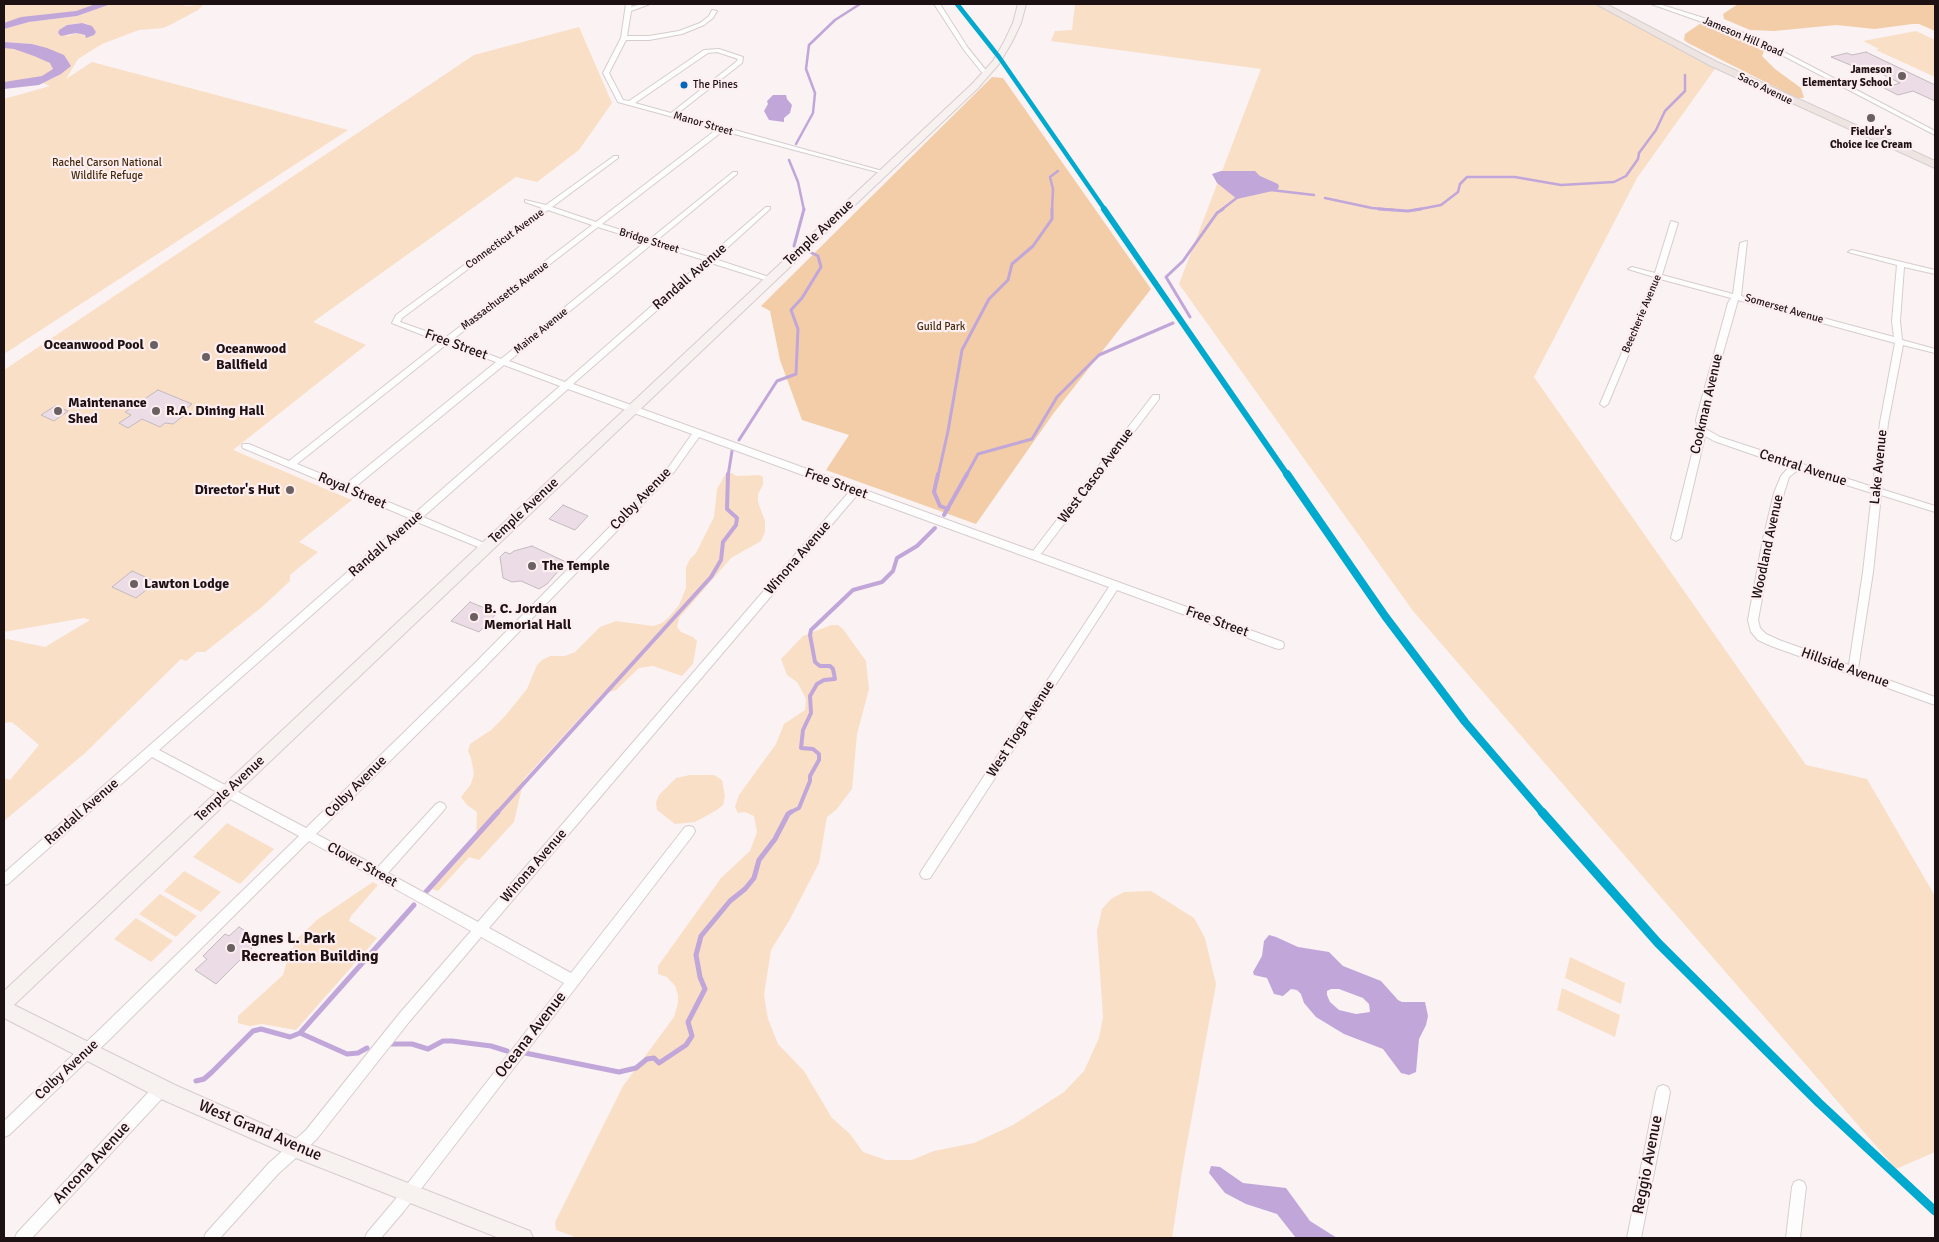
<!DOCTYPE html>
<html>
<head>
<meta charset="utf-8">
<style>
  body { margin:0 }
  #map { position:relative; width:1939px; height:1242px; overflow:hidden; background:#faf2f3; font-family:Signika,sans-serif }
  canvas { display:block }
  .frame { position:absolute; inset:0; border:5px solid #1d1113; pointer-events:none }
</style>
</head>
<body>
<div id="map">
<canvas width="1939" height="1242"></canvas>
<div class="frame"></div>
</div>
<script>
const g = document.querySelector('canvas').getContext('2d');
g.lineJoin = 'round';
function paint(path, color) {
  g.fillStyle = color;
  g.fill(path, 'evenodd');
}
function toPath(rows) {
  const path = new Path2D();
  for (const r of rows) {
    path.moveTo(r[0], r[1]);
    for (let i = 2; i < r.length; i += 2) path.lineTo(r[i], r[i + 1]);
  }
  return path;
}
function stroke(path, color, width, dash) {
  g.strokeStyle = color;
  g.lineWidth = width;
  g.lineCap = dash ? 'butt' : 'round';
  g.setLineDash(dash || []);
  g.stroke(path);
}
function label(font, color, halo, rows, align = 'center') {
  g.font = font + ' Signika,sans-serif';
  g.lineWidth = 4.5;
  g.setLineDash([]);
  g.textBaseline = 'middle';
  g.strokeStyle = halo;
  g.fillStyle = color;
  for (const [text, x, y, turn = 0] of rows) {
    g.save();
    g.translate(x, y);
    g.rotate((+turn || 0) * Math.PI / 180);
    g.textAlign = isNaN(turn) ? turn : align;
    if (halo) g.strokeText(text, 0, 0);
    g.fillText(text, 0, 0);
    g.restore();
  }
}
paint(toPath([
  [4,4,100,4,86,10,4,25],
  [111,4,175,4,188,6,204,4,198,10,172,24,163,28,139,30,102,44,78,59,66,79,92,62,348,130,4,354,4,99,50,86,43,83,57,76,53,51,32,44,4,42,4,29,29,22,77,16],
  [80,23,87,24,96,32,86,36,76,33,68,36,58,33,59,30,67,25],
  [1075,4,1595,4,1717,66,1637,178,1534,377,1806,765,1867,779,1935,896,1935,1152,1896,1169,1413,611,1179,284,1261,69,1051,41,1055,31,1072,30],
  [579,27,612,103,579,150,537,182,516,177,313,322,366,345,233,450,352,500,299,542,318,552,290,575,290,581,262,607,205,652,197,652,186,661,181,659,84,754,4,821,4,778,10,780,39,745,12,722,4,723,4,640,7,639,45,647,90,620,84,618,4,632,4,370,474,55],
  [1916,31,1935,40,1935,77,1876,50,1879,49,1863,41],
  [4,45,59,61,54,74,4,84],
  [726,473,732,473,736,476,759,475,763,477,763,485,758,494,758,502,765,521,765,532,761,541,731,558,679,618,677,627,681,632,693,637,697,641,693,664,682,676,653,666,639,668,616,690,601,695,524,779,514,822,479,860,469,857,438,891,432,889,476,840,477,812,467,805,461,797,471,784,474,774,471,758,468,751,470,744,491,730,505,716,527,689,537,665,542,660,550,656,565,656,575,652,600,627,616,621,653,626,662,623,670,616,679,605,686,588,686,567,690,559,696,553,714,517,717,489],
  [831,625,838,625,843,629,866,661,869,689,857,734,852,789,836,810,827,817,819,863,789,921,771,950,764,995,768,1019,778,1044,804,1071,832,1118,850,1134,863,1152,886,1160,912,1160,934,1151,974,1143,1013,1125,1064,1092,1084,1071,1099,1038,1103,1017,1097,931,1102,909,1111,899,1124,892,1151,891,1194,918,1205,938,1216,984,1182,1171,1172,1238,578,1238,556,1230,555,1222,623,1086,674,1017,678,1003,678,995,675,986,667,977,658,974,658,966,721,878,750,851,757,832,754,816,745,812,738,813,735,807,739,795,776,744,784,724,805,710,806,699,801,689,797,682,787,675,781,659,803,636],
  [690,775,714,775,722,780,725,796,723,805,717,810,695,822,675,824,657,810,656,802,659,795,676,778],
  [227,823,274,849,240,884,193,857],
  [184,871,221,892,201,912,164,891],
  [373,882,378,885,351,916,349,921,377,938,296,1030,262,1024,249,1026,238,1023,238,1016,283,975,288,957,298,938,318,919],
  [160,894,197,916,176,937,139,914],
  [136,918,173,941,151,962,114,939],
  [1570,957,1625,983,1621,1004,1565,978],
  [1562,988,1620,1015,1615,1037,1557,1010]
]), '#fadfc7');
paint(toPath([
  [1738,4,1935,4,1935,31,1919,24,1912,24,1875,29,1836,25,1774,31,1750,30,1724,19,1723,14],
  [1701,23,1722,30,1765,49,1762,56,1775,69,1801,88,1804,98,1797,98,1787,93,1688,43,1684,40,1685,34],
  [992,77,1003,78,1151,289,1053,414,976,524,826,470,849,435,802,420,780,360,770,311,761,306]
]), '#f3cda7');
paint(toPath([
  [96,4,111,4,77,16,29,22,4,29,4,23,21,17,76,11],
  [82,23,92,26,96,32,94,35,86,38,85,35,76,33,61,36,58,33,59,30,67,25],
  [4,42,32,44,47,48,64,55,71,66,61,74,39,85,4,89,4,82,42,76,53,69,50,63,34,56,14,49,4,48],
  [773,95,786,95,787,99,792,105,790,113,784,118,784,122,769,120,764,111,768,104,767,101],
  [1221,171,1255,171,1260,176,1278,184,1279,187,1277,190,1237,199,1217,183,1212,174],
  [1269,935,1276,937,1298,947,1329,952,1343,966,1381,981,1398,1000,1402,1002,1425,1002,1428,1016,1426,1025,1419,1039,1416,1072,1409,1075,1401,1073,1383,1049,1344,1034,1316,1017,1304,1003,1301,994,1297,990,1291,989,1283,996,1274,994,1267,978,1254,975,1253,972,1262,956,1264,941],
  [1331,989,1339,989,1363,998,1369,1004,1370,1012,1356,1014,1339,1010,1330,1002,1327,995,1327,991],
  [1211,1166,1220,1167,1243,1183,1286,1188,1310,1221,1337,1238,1296,1238,1277,1214,1246,1204,1225,1193,1209,1173]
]), '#c1a6da');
stroke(toPath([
  [796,144,813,113,815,93,806,69,809,45,835,20,860,4],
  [789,160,798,182,804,210],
  [1271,190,1314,195],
  [1325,198,1372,208,1394,210],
  [1052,210,1053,189,1050,177,1058,171],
  [1221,210,1238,197],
  [1415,210,1441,205,1458,192,1460,184,1467,177,1515,177,1561,185,1614,182,1626,176,1638,159,1639,153,1656,130,1665,111,1685,91,1685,75]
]), '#c1a6da', 2.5);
stroke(toPath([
  [1379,209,1408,211,1421,209],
  [794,246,804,209],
  [1190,317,1166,277,1183,261,1217,213,1223,209],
  [739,440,777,381,796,374,798,329,791,310,802,298,821,267,818,256,810,252],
  [728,476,732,451],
  [938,476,948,431,962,350,989,299,1008,280,1012,264,1033,246,1052,219,1052,209],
  [966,476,978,454,1032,439,1057,397,1099,355,1173,323]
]), '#c1a6da', 3);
stroke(toPath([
  [938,474,934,492,940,506,948,509],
  [944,515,967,474],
  [497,813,711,577,721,560,723,542,736,525,737,518,727,509,728,474],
  [789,813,799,808,810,781,810,776,819,760,819,754,813,749,801,748,803,730,811,713,810,696,817,684,824,680,835,679,833,669,830,666,820,666,815,662,810,635,811,630,853,590,882,582,893,571,897,558,917,546,935,528]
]), '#c1a6da', 4);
stroke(toPath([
  [425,893,498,812],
  [300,1033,347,1054,358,1053,367,1048],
  [391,1044,412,1044,428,1049,443,1041,452,1041,491,1046,507,1051],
  [525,1053,619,1072,636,1068,647,1059,654,1058,659,1063,686,1045,692,1036,688,1022,705,989,700,977,696,955,701,936,730,901,745,889,754,878,759,860,775,839,788,814,791,812],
  [196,1081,204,1079,212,1072,253,1031,261,1029,290,1037,300,1033,414,905]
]), '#c1a6da', 5);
const building = toPath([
  [1866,52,1935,85,1935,101,1913,91,1898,95,1884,88,1900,83,1868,67,1860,69,1831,57,1847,53,1852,55,1866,52],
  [158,390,192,404,184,410,185,411,183,413,186,414,173,424,165,423,160,427,142,419,128,428,119,423,131,415,125,412,158,390],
  [55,406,68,411,54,421,41,415,55,406],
  [563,505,588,516,575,530,549,519,563,505],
  [532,546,566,562,547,584,539,589,521,581,512,582,503,578,500,557,505,552,510,554,514,551,532,546],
  [132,571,156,582,136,598,112,587,132,571],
  [470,602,497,613,479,632,451,621,470,602],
  [239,927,260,940,216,984,195,970,207,959,203,956,225,934,229,936,239,927]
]);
paint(building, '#ecdce6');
stroke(building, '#c3babe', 1);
const street = toPath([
  [626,4,632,4,631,7,642,4,650,4,631,11,627,36,649,36,679,31,700,23,709,16,712,10,717,11,713,18,704,25,682,34,649,40,626,40,609,73,623,100,629,101,704,50,719,49,743,57,742,63,677,114,886,172,881,173,723,131,602,224,650,239,733,172,737,172,737,174,656,241,708,257,766,207,770,207,770,209,715,259,775,279,771,281,768,281,711,263,573,384,1033,551,1153,395,1159,395,1159,399,1041,554,1283,642,1284,645,1283,648,1279,649,1275,648,1117,590,930,878,926,879,922,878,920,874,922,870,1109,587,857,495,489,928,571,973,685,827,689,826,693,827,695,831,693,835,404,1211,381,1238,365,1238,367,1233,394,1201,564,983,481,937,409,1022,316,1140,279,1173,220,1238,204,1238,206,1233,269,1163,306,1130,399,1014,471,931,309,841,109,1040,9,1135,4,1137,4,1121,99,1030,299,836,152,757,8,884,4,885,4,873,409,518,243,448,242,446,243,444,249,444,289,461,440,342,392,323,396,315,542,208,525,202,525,200,546,205,614,156,618,156,618,158,552,207,596,222,717,129,618,102,603,73,621,38,626,4],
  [717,52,738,59,736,62,671,113,635,103,708,53,717,52],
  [548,210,592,225,445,338,400,322,402,318,548,210],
  [598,227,645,242,501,359,452,340,598,227],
  [652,244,704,260,565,382,509,361,652,244],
  [447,344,496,362,346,484,297,464,447,344],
  [504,365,560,386,415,513,354,488,504,365],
  [568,389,692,434,668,468,474,664,306,828,159,750,417,522,483,549,489,549,491,547,489,545,423,517,568,389],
  [699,437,849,492,478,922,388,873,444,810,446,807,444,804,440,802,436,804,378,867,316,834,482,670,674,472,699,437],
  [934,4,940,4,968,48,989,74,988,75,984,75,964,50,934,4],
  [1651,4,1659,4,1710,20,1757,38,1935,131,1935,135,1753,40,1651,4],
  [1671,221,1678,223,1662,275,1733,294,1740,243,1747,241,1741,296,1894,337,1892,321,1897,265,1848,252,1852,250,1935,270,1935,274,1904,267,1900,321,1902,340,1935,349,1935,353,1903,345,1888,423,1881,489,1935,506,1935,512,1881,495,1873,572,1858,669,1935,697,1935,705,1771,646,1758,640,1751,632,1748,620,1763,539,1774,493,1781,476,1789,467,1714,441,1705,436,1681,538,1676,541,1671,538,1698,430,1696,420,1728,303,1731,298,1660,279,1608,404,1604,407,1600,404,1654,277,1628,269,1632,267,1655,273,1671,221],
  [1738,300,1895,343,1880,423,1873,487,1720,437,1706,429,1704,420,1738,300],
  [1798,470,1872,493,1863,572,1849,665,1779,640,1766,634,1760,628,1758,620,1773,539,1784,493,1789,477,1798,470],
  [162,1081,167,1083,169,1088,167,1093,32,1238,15,1238,17,1233,157,1083,162,1081],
  [1663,1085,1668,1087,1670,1092,1641,1238,1627,1238,1656,1092,1658,1087,1663,1085],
  [1799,1180,1804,1182,1806,1187,1800,1238,1786,1238,1792,1187,1794,1182,1799,1180]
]);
const secondary = toPath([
  [1018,4,1026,4,1021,23,1012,42,999,64,978,88,14,1005,175,1085,306,1143,530,1231,533,1238,499,1238,296,1158,161,1099,4,1018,4,991,972,84,993,61,1004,42,1013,23,1018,4]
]);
const primary = toPath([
  [1596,4,1606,4,1717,62,1935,161,1935,168,1711,66,1596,4]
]);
stroke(street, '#d7cdce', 2);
stroke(secondary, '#d7cdce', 2);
stroke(primary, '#d5cfd0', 2);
paint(street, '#fefdfd');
paint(secondary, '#f7f1f0');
paint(primary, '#eee5e3');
const rail = toPath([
  [957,4,991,46]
]);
stroke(rail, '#d0cdce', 4);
stroke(rail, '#fdeef0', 2.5, [7]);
stroke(toPath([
  [957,4,999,57,1105,210]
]), '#00a9ce', 4.5);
stroke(toPath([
  [1104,209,1288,476]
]), '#00a9ce', 6);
stroke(toPath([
  [1287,474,1385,616,1465,722,1543,813]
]), '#00a9ce', 8);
stroke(toPath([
  [1542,812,1658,943,1819,1103,1935,1211]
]), '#00a9ce', 9);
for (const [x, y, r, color] of [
  [1902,76,5,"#6a6061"],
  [684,85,4.5,"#0065bd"],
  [1871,118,5,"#6a6061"],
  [154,345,5,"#6a6061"],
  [206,357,5,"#6a6061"],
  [58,411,5,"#6a6061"],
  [156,411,5,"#6a6061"],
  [290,490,5,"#6a6061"],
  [532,566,5,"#6a6061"],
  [134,584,5,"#6a6061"],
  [474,617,5,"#6a6061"],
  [231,948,5,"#6a6061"]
]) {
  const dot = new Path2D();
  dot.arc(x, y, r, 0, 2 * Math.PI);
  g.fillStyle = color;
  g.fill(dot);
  stroke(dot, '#fdeef0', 2);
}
label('11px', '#1d1113', '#fdeef0', [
  ["Jameson Hill Road",1743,37,23],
  ["Saco Avenue",1765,89,26],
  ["Manor Street",703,124,16],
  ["Connecticut Avenue",505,239,-36],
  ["Bridge Street",649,241,17],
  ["Massachusetts Avenue",505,296,-37],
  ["Somerset Avenue",1784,309,16],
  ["Beecherie Avenue",1642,314,-67],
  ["Maine Avenue",541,331,-39]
]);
label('bold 11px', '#1d1113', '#fdeef0', [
  ["Jameson",1892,70],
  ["Elementary School",1892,83],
  ["Fielder's",1871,132,"center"],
  ["Choice Ice Cream",1871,145,"center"]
], 'right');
label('11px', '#1d1113', '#fdeef0', [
  ["The Pines",693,85]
], 'left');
label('11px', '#452c0d', '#fdeef0', [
  ["Rachel Carson National",107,163],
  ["Wildlife Refuge",107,176],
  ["Guild Park",941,327]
]);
label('14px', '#1d1113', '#fdeef0', [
  ["Temple Avenue",819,233,-43],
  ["Randall Avenue",690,277,-41],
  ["Free Street",456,345,20],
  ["Cookman Avenue",1707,404,-77],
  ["Lake Avenue",1879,467,-84],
  ["Central Avenue",1803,468,18],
  ["West Casco Avenue",1096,476,-53],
  ["Free Street",836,484,20],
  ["Royal Street",352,491,23],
  ["Colby Avenue",641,499,-46],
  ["Temple Avenue",524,511,-43],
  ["Randall Avenue",386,544,-41],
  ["Woodland Avenue",1768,547,-78],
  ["Winona Avenue",798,558,-49],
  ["Free Street",1217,622,20],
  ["Hillside Avenue",1845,668,20],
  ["West Tioga Avenue",1021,729,-57],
  ["Colby Avenue",356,787,-45],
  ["Temple Avenue",230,789,-43],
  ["Randall Avenue",82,812,-41],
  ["Clover Street",362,865,29],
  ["Winona Avenue",534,866,-49],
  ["Colby Avenue",67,1070,-43]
]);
label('bold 14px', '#1d1113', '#fdeef0', [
  ["Oceanwood Pool",144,345,"right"],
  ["Oceanwood",216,349],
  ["Ballfield",216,365],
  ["Maintenance",68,403],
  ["Shed",68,419],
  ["R.A. Dining Hall",166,411],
  ["Director's Hut",280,490,"right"],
  ["The Temple",542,566],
  ["Lawton Lodge",144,584],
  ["B. C. Jordan",484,609],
  ["Memorial Hall",484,625]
], 'left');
label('bold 16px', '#1d1113', '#fdeef0', [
  ["Agnes L. Park",241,939],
  ["Recreation Building",241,957]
], 'left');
label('16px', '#1d1113', '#fdeef0', [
  ["Oceana Avenue",531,1035,-52],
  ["West Grand Avenue",260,1131,23],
  ["Ancona Avenue",92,1163,-47],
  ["Reggio Avenue",1648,1165,-79]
]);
</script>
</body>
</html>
